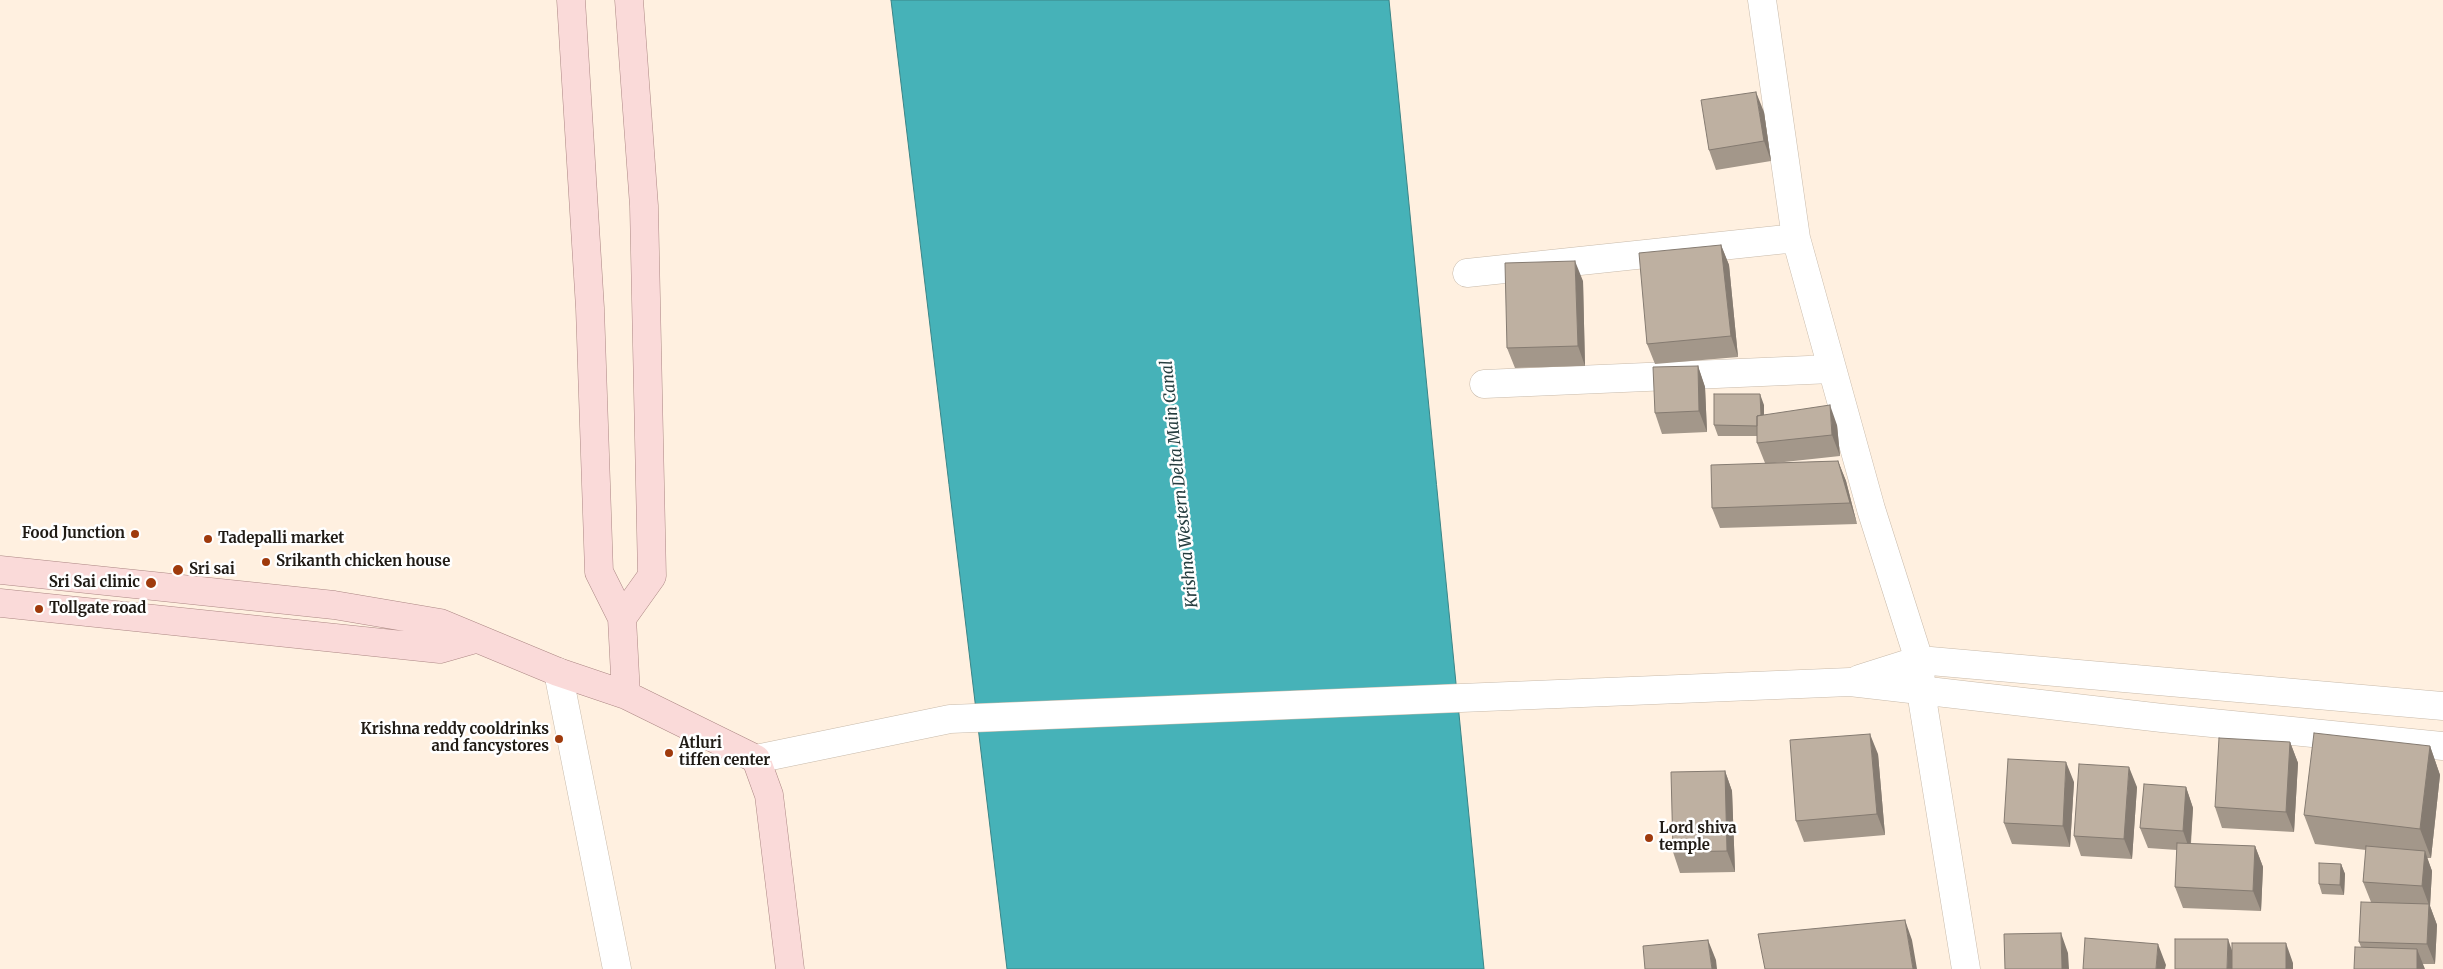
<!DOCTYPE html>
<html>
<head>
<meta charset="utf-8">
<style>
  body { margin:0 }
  canvas { display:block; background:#fff0e0 }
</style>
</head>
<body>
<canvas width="2443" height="969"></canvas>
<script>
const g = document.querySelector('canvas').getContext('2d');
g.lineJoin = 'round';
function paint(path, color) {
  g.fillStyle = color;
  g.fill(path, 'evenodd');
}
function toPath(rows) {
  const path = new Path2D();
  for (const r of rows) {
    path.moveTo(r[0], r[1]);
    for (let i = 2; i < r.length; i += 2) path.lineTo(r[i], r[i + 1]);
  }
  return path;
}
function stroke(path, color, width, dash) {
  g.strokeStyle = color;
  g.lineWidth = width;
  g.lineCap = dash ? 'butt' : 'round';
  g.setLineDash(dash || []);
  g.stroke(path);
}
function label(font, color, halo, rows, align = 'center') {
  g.font = font + ' Merriweather,serif';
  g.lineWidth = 5;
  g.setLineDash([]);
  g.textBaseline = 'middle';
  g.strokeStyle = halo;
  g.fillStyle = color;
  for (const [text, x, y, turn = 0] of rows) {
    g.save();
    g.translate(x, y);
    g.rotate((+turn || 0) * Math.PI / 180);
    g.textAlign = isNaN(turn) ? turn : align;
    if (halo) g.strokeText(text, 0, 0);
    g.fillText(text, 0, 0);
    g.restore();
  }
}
const water = toPath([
  [891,0,1389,0,1484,969,1007,969,891,0]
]);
paint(water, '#46b2b8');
stroke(water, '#3b8587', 1);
const minor = toPath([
  [1762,0,1796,238,1871,509,1919,660,1923,704,1966,969],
  [1467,273,1796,238],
  [1484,384,1832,369],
  [558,672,617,969],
  [1859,679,1919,660,2443,706],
  [756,759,950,719,1850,682,2162,718,2443,746]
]);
const major = toPath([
  [571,0,590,308,599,572,622,618,626,695],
  [0,570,334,605,440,623,558,672,626,695,756,759,769,795,790,969],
  [0,603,440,649,475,639],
  [622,618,652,576,644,206,629,0]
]);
stroke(minor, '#c8baaa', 29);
stroke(major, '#ac8784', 29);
stroke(minor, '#fff', 28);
stroke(major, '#fadad9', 28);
paint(toPath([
  [1764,112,1771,161,1716,170,1709,150],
  [1721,245,1729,265,1738,357,1655,364,1647,344],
  [1583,281,1585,366,1515,368,1507,348],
  [1698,366,1705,387,1707,432,1662,434,1655,413],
  [1764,405,1764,415,1837,425,1840,456,1775,463,1838,461,1846,481,1857,524,1720,528,1712,508,1765,463,1757,443,1757,436,1718,436,1714,425],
  [2290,742,2298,763,2294,832,2222,828,2215,807],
  [2430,746,2440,775,2431,858,2427,858,2432,871,2430,906,2437,925,2435,964,2423,964,2361,947,2359,942,2371,902,2363,882,2366,850,2315,844,2304,815],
  [1878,754,1885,835,1804,842,1796,821],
  [1725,771,1732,791,1735,872,1680,873,1673,852],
  [2074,782,2070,847,2012,844,2004,823],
  [2137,787,2132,859,2081,856,2074,836],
  [2186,787,2193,808,2191,844,2255,846,2263,867,2261,911,2183,908,2175,887,2177,850,2148,848,2140,828],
  [2341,864,2345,874,2344,895,2322,894,2319,884]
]), '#a3978a');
paint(toPath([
  [1756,92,1764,112,1771,161,1764,141],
  [1721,245,1729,265,1738,357,1731,336],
  [1575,261,1583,281,1585,366,1578,346],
  [1698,366,1705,387,1707,432,1699,411],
  [1760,394,1764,405,1764,436,1761,426],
  [1830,405,1837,425,1840,456,1832,435],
  [1838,461,1846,481,1857,524,1850,503],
  [1870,734,1878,754,1885,835,1877,814],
  [2290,742,2298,763,2294,832,2286,812],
  [2430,746,2440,775,2431,858,2420,829],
  [2066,762,2074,782,2070,847,2063,826],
  [2129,767,2137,787,2132,859,2124,839],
  [1725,771,1732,791,1735,872,1727,851],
  [2186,787,2193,808,2190,851,2183,831],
  [2255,846,2263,867,2261,911,2253,891],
  [2425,851,2432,871,2430,906,2437,925,2435,964,2427,944,2429,905,2422,886],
  [2341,864,2345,874,2344,895,2340,885],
  [1905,920,1912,940,1917,969,1913,969],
  [2061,933,2068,953,2069,969,2062,969],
  [2228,939,2235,959,2235,969,2227,969],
  [1708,940,1716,960,1717,969,1712,969],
  [2286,943,2293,963,2293,969,2286,969],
  [2158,944,2166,965,2165,969,2156,969],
  [2417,949,2425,969,2417,969]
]), '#857b71');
const building = toPath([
  [1756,92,1764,141,1709,150,1701,100,1756,92],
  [1721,245,1731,336,1647,344,1639,253,1721,245],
  [1575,261,1578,346,1507,348,1505,263,1575,261],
  [1698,366,1699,411,1655,413,1653,367,1698,366],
  [1714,394,1760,394,1761,415,1757,416,1757,426,1714,425,1714,394],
  [1830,405,1832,435,1757,443,1757,416,1830,405],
  [1838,461,1850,503,1712,508,1711,465,1838,461],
  [2314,733,2430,746,2420,829,2304,815,2314,733],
  [1870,734,1877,814,1796,821,1790,740,1870,734],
  [2219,738,2290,742,2286,812,2215,807,2219,738],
  [2008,759,2066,762,2063,826,2004,823,2008,759],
  [2079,764,2129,767,2124,839,2074,836,2079,764],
  [1725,771,1727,851,1673,852,1671,772,1725,771],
  [2144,784,2186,787,2183,831,2140,828,2144,784],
  [2177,843,2255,846,2253,891,2175,887,2177,843],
  [2366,846,2425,851,2422,886,2363,882,2366,846],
  [2319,863,2341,864,2340,885,2319,884,2319,863],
  [2361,902,2429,904,2427,944,2359,942,2361,902],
  [1905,920,1913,969,1765,969,1758,934,1905,920],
  [2061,933,2062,969,2005,969,2004,934,2061,933],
  [2085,938,2158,944,2156,969,2083,969,2085,938],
  [2175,939,2228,939,2227,969,2175,969,2175,939],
  [1708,940,1712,969,1645,969,1643,946,1708,940],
  [2232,943,2286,943,2286,969,2232,969,2232,943],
  [2355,947,2417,949,2417,969,2354,969,2355,947]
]);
paint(building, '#beb0a1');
stroke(building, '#857b71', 1);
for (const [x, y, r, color] of [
  [135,534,5,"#9f3a0c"],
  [208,539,5,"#9f3a0c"],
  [266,562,5,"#9f3a0c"],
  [178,570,6,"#9f3a0c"],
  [151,583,6,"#9f3a0c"],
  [39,609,5,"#9f3a0c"],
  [559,739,5,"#9f3a0c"],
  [669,753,5,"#9f3a0c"],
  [1649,838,5,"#9f3a0c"]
]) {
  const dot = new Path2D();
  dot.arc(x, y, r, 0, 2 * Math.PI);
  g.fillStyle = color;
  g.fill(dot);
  stroke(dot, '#fff', 2);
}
label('bold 15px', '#201b15', '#fff', [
  ["Food Junction",125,534,"right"],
  ["Tadepalli market",218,539],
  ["Srikanth chicken house",276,562],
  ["Sri sai",189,570],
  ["Sri Sai clinic",140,583,"right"],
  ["Tollgate road",49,609],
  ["Krishna reddy cooldrinks",549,730,"right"],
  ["and fancystores",549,747,"right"],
  ["Atluri",679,744],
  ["tiffen center",679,761],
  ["Lord shiva",1659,829],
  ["temple",1659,846]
], 'left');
label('italic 16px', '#253d3f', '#fff', [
  ["Krishna Western Delta Main Canal",1180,484,-96]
]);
</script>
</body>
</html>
